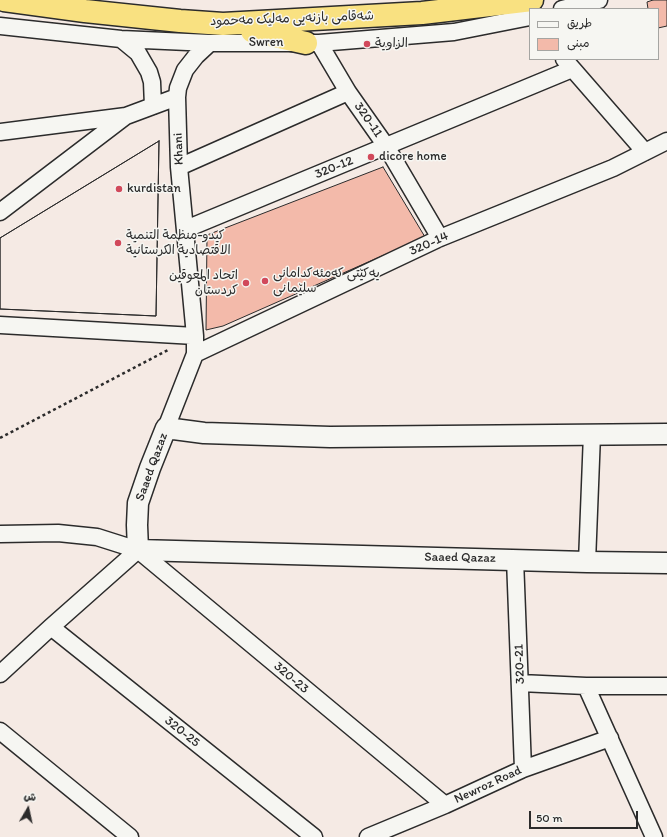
<!DOCTYPE html>
<html>
<head>
<meta charset="utf-8">
<style>
  body { margin:0 }
  #map { position:relative; width:667px; height:837px; overflow:hidden; background:#f5eae4; font-family:Itim,"Playpen Sans Arabic",sans-serif }
  canvas { display:block }
  .legend { position:absolute; left:529px; top:8px; width:130px; height:52px; box-sizing:border-box; background:#f6f6f2; border:1px solid #a5a5a2; margin:0; padding:5px 7px; list-style:none; font-size:12px; color:#2b2b2b }
  .legend li { display:flex; align-items:center; gap:8px; height:20px }
  .legend b { width:20px; border:1px solid #a5a5a2 }
  .north { position:absolute; left:8px; top:789px; width:40px; height:40px; -webkit-text-stroke:3px #f6f6f2; paint-order:stroke; rotate:9deg; font-size:11px; font-weight:700; line-height:16px; text-align:center; color:#2b2b2b }
  .north::after { content:''; display:block; margin:auto; width:14px; height:18px; background:#2b2b2b; clip-path:polygon(50% 0,100% 100%,50% 72%,0 100%) }
  .scale { position:absolute; left:529px; top:811px; width:109px; height:18px; box-sizing:border-box; border:2px solid #2b2b2b; border-top:0; padding-left:5px; font-size:12px; line-height:14px; white-space:nowrap; color:#2b2b2b; -webkit-text-stroke:3px #f6f6f2; paint-order:stroke }
</style>
</head>
<body>
<div id="map">
<canvas width="667" height="837"></canvas>
<ul class="legend">
<li><b style="height:5px;background:#f6f6f2"></b>طريق</li>
<li><b style="height:11px;background:#f3baaa"></b>مبنى</li>
</ul>
<div class="north">ش</div>
<div class="scale">50 m</div>
</div>
<script>
const g = document.querySelector('canvas').getContext('2d');
g.lineJoin = 'round';
function paint(path, color) {
  g.fillStyle = color;
  g.fill(path, 'evenodd');
}
function toPath(rows) {
  const path = new Path2D();
  for (const r of rows) {
    path.moveTo(r[0], r[1]);
    for (let i = 2; i < r.length; i += 2) path.lineTo(r[i], r[i + 1]);
  }
  return path;
}
function stroke(path, color, width, dash) {
  g.strokeStyle = color;
  g.lineWidth = width;
  g.lineCap = dash ? 'butt' : 'round';
  g.setLineDash(dash || []);
  g.stroke(path);
}
function label(font, color, halo, rows, align = 'center') {
  g.font = font + ' Itim,"Playpen Sans Arabic",sans-serif';
  g.lineWidth = 3;
  g.setLineDash([]);
  g.textBaseline = 'middle';
  g.strokeStyle = halo;
  g.fillStyle = color;
  for (const [text, x, y, turn = 0] of rows) {
    g.save();
    g.translate(x, y);
    g.rotate((+turn || 0) * Math.PI / 180);
    g.textAlign = isNaN(turn) ? turn : align;
    if (halo) g.strokeText(text, 0, 0);
    g.fillText(text, 0, 0);
    g.restore();
  }
}
const building = toPath([
  [653,0,667,0,667,26,658,28,658,9,648,9,647,2,653,0],
  [159,141,156,316,0,309,0,238,159,141],
  [159,141,156,316,0,309,0,238,159,141],
  [383,167,425,237,223,326,206,330,207,235,383,167]
]);
paint(building, '#f3baaa');
stroke(building, '#2b2b2b', 1);
const minor = toPath([
  [562,9,599,0],
  [0,26,121,39,210,43,319,43,454,32,530,17],
  [121,39,138,53,149,72,152,82,153,106],
  [319,43,348,92,386,146,440,238],
  [564,59,645,152],
  [0,132,126,116,177,97],
  [179,167,348,92],
  [0,212,126,116],
  [186,229,572,69],
  [0,325,195,336],
  [195,354,440,238,613,168,667,141],
  [166,428,195,354,195,336,179,167,177,97,178,88,185,70,196,56,210,43],
  [0,534,58,533,97,537,138,550,445,805],
  [515,559,523,769],
  [587,562,592,434],
  [51,627,314,837],
  [0,674,51,627,138,550],
  [520,683,586,686,667,686],
  [586,686,654,837],
  [0,731,130,837],
  [368,837,445,805,523,769,610,738]
]);
const tertiary = toPath([
  [667,434,330,437,204,433,166,428,150,468,138,503,137,525,138,550,587,562,667,563]
]);
const trunk = toPath([
  [4,0,85,11,180,21,223,24,422,13,532,0],
  [252,31,306,43]
]);
stroke(minor, '#2b2b2b', 19);
stroke(tertiary, '#2b2b2b', 23);
stroke(trunk, '#2b2b2b', 25);
stroke(toPath([
  [0,438,168,350]
]), '#2b2b2b', 2.5, [3, 3]);
stroke(minor, '#f6f6f2', 16);
stroke(tertiary, '#f6f6f2', 20);
stroke(trunk, '#f9e181', 22);
for (const [x, y, r, color] of [
  [367,44,4,"#d1495b"],
  [371,157,4,"#d1495b"],
  [119,189,4,"#d1495b"],
  [118,243,4,"#d1495b"],
  [265,281,4,"#d1495b"],
  [246,283,4,"#d1495b"]
]) {
  const dot = new Path2D();
  dot.arc(x, y, r, 0, 2 * Math.PI);
  g.fillStyle = color;
  g.fill(dot);
  stroke(dot, '#f6f6f2', 1.5);
}
label('13px', '#2b2b2b', '#f6f6f2', [
  ["شەقامی بازنەیی مەلیک مەحمود",292,19,-2],
  ["Swren",266,43],
  ["320-11",368,120,55],
  ["Khani",179,149,-92],
  ["320-12",334,168,-22],
  ["320-14",429,244,-24],
  ["Saaed Qazaz",152,467,-70],
  ["Saaed Qazaz",460,558,1],
  ["320-21",520,664,-92],
  ["320-23",291,678,40],
  ["320-25",182,732,39],
  ["Newroz Road",488,785,-25]
]);
label('13px', '#2b2b2b', '#f6f6f2', [
  ["الزاوية",375,44],
  ["dicore home",379,157],
  ["kurdistan",127,189],
  ["کیدو-منظمة التنمية",126,236],
  ["الاقتصادية الكرستانية",126,251],
  ["یەکێتی کەمئەکدامانی",273,274],
  ["سلێمانی",273,289],
  ["اتحاد المعوقین",238,276,"right"],
  ["کردستان",238,291,"right"]
], 'left');
</script>
</body>
</html>
